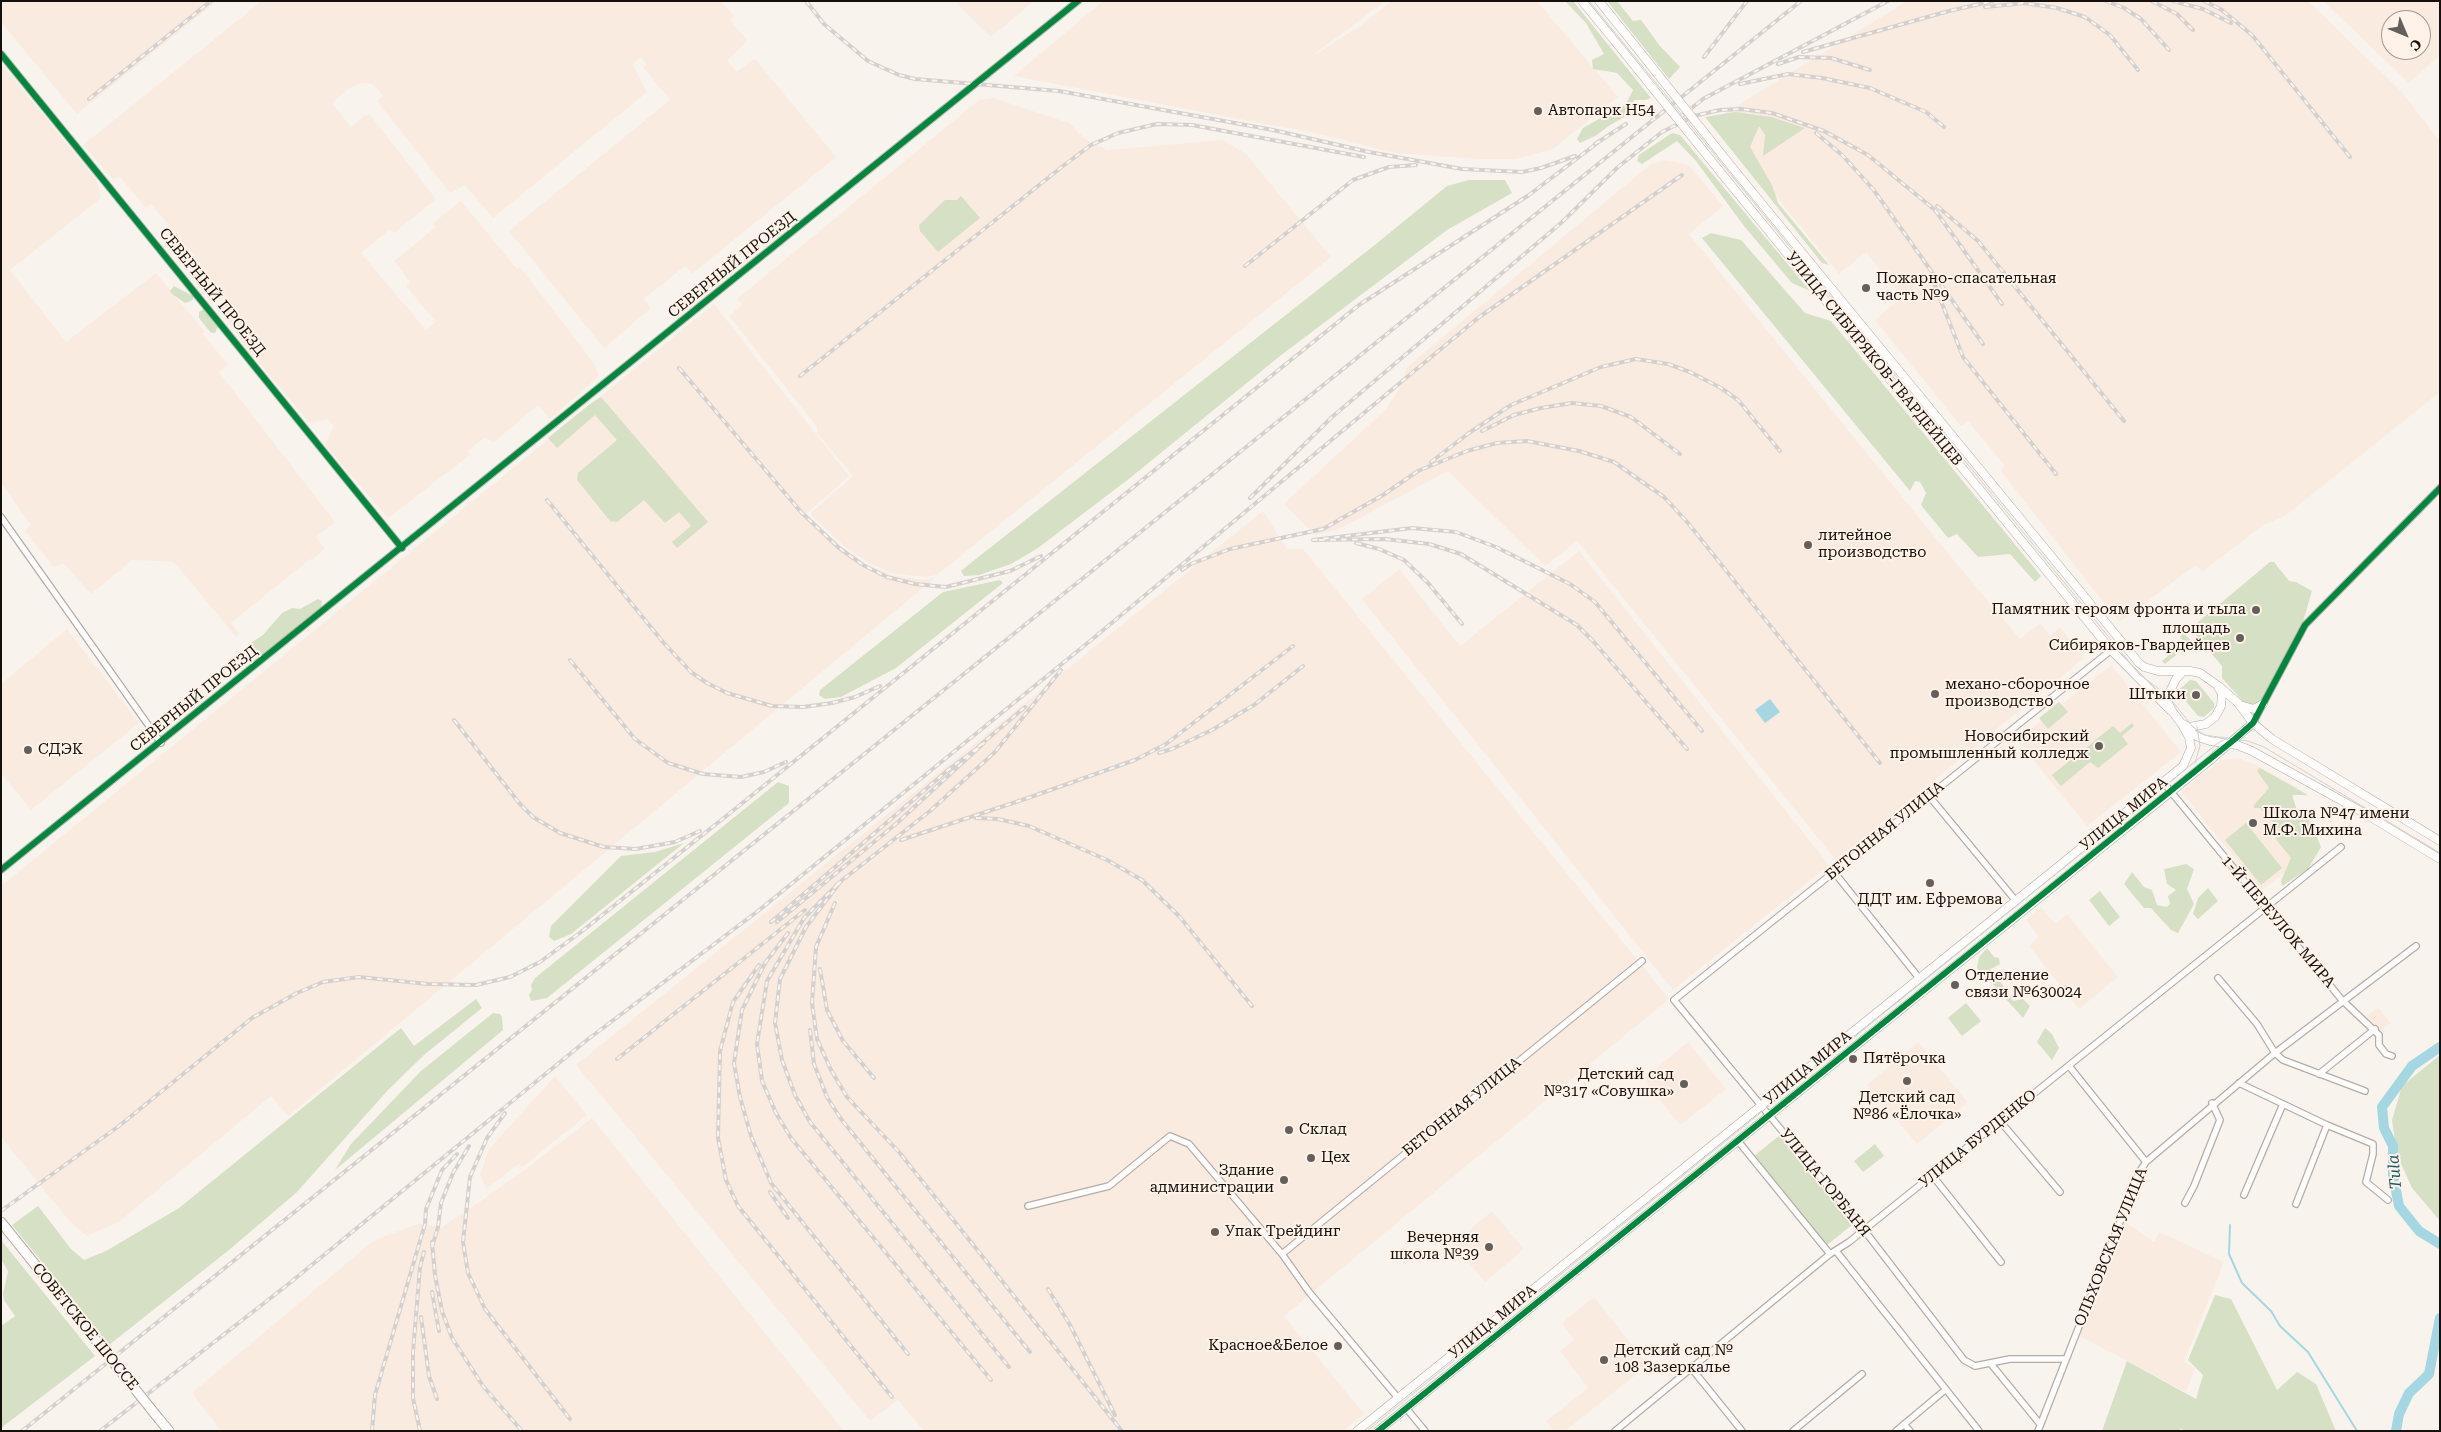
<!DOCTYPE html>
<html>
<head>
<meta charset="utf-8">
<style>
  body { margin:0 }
  #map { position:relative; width:2441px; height:1432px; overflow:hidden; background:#f9f3ee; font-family:"Roboto Serif",serif }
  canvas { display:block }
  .frame { position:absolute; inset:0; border:2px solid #15100c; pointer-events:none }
  .north { position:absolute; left:2381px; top:10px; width:50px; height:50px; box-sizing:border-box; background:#fef2e9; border:1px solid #a19891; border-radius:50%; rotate:135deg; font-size:14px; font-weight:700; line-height:20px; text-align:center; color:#15100c }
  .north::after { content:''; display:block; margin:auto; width:18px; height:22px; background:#655f5b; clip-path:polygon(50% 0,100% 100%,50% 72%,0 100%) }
</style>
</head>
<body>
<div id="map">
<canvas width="2441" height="1432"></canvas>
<div class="frame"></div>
<div class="north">С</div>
</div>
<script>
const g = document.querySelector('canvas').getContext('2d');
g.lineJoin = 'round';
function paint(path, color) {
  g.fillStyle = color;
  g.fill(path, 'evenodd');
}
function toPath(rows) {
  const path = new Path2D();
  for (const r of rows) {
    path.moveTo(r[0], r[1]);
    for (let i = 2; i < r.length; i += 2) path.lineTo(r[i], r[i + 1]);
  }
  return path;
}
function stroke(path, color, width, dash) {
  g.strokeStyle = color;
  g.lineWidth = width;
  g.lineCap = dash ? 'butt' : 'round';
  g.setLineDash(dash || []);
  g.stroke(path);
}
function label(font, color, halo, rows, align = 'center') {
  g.font = font + ' "Roboto Serif",serif';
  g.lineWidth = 4;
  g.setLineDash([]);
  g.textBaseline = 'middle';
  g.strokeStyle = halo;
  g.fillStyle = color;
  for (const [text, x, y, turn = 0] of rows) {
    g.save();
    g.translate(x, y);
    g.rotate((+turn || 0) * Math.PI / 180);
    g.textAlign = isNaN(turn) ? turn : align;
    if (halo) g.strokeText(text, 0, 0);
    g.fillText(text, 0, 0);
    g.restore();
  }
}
paint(toPath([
  [1,1,217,1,77,114,1,22],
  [262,1,721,1,734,16,730,20,746,39,743,46,727,60,737,72,753,59,756,60,836,157,692,274,685,266,644,299,651,308,604,348,509,231,670,100,643,67,647,64,641,57,632,64,647,92,493,218,465,185,450,193,377,101,383,96,373,84,361,83,348,89,332,103,351,127,365,115,370,115,436,199,394,233,390,229,361,253,426,330,438,320,435,321,406,286,410,282,394,261,436,227,433,223,461,201,517,269,520,267,593,362,599,374,598,377,550,419,538,405,494,442,484,438,468,451,470,455,388,518,325,445,334,426,328,419,309,423,239,338,238,331,217,309,227,300,199,266,201,263,151,204,146,208,120,177,113,179,83,145],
  [954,1,1034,1,991,37],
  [1103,1,1385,1,1311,57,1360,26,1392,1,1537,1,1618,97,1553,149,1516,159,1478,159,1395,153,1323,135,1014,76],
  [1907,1,2308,1,2400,90,2440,141,2440,392,2285,516,2262,526,2202,572,2196,565,2119,622,2000,470,2005,466,1968,421,1961,426,1875,320,1902,297,1866,252,1839,274,1714,120],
  [2323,1,2440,1,2440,55,2409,83],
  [2391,20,2421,20,2421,50,2391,50],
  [1,63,96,179,101,198,10,270,66,342,156,273,205,332,202,334,228,364,219,372,335,522,316,537,325,549,312,560,310,559,231,623,239,633,238,636,236,637,174,562,132,560,91,594,63,563,54,567,36,545,25,531,31,525,1,483],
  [993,98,1069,123,1085,139,1107,150,1223,140,1246,154,1331,257,937,575,925,577,892,573,869,563,844,546,810,514,853,476,817,433,817,427,729,316,742,305,737,299,979,100],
  [1666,160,1689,165,1723,206,1689,234,1946,551,2020,639,2040,623,2050,636,2060,627,2084,658,1836,860,1577,541,1545,566,1448,471,1337,530,1315,535,1284,504,1385,410,1399,389,1407,367,1651,164],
  [714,304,849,476,806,514,842,547,866,564,891,575,923,580,936,577,288,1116,271,1096,120,1221,87,1236,71,1223,1,1137,1,886],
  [1263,511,1287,549,1303,549,1669,999,1284,1316,1364,1414,1343,1431,924,1431,898,1400,870,1421,576,1065],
  [1579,551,1829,865,1673,990,1362,599,1399,569,1460,646],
  [67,629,139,723,31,810,1,773,1,684],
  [2111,665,2181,752,2087,826,2017,740],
  [2237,758,2254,764,2298,788,2291,804,2298,862,2261,891,2181,791,2221,760],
  [2041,907,2055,924,2067,914,2118,977,2079,1009,2029,946,2039,937,2026,920],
  [2378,1008,2391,1023,2380,1031,2367,1016],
  [1688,1042,1726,1089,1680,1125,1643,1079],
  [1918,1042,1968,1102,1917,1144,1867,1085],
  [555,1076,587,1115,521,1168,520,1163,486,1189,480,1175,489,1149],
  [592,1118,844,1431,221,1431,192,1393,373,1241,420,1223,441,1228,464,1212,465,1207,471,1208,527,1168],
  [1492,1211,1524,1249,1485,1282,1453,1244],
  [2122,1220,2154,1242,2159,1232,2224,1262,2184,1362,2195,1368,2186,1392,2078,1335,2121,1232],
  [1594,1297,1648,1365,1565,1431,1553,1431,1546,1421,1588,1388,1560,1351,1574,1340,1562,1323]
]), '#faebe0');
paint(toPath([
  [1565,1,1573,1,1651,98,1646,100,1634,100,1631,113,1607,127,1597,135,1580,143,1577,139,1583,128,1626,104,1633,90,1617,73,1593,69,1592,60,1604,54,1586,23],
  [1607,1,1617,1,1633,21,1641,20,1660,46,1680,67,1669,79],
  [1735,112,1771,117,1805,128,1763,156,1765,135,1759,126,1750,147,1772,185,1778,203,1829,265,1822,263,1705,117],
  [1672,133,1680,135,1810,291,1792,283,1744,226,1696,161,1677,141,1642,164,1637,161,1639,155],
  [1469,180,1505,180,1512,193,1447,230,1280,356,1130,478,1038,548,1011,564,979,575,964,576,961,571,972,562,1376,244,1447,186],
  [961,196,980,218,938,252,920,231,919,225,945,200,957,200],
  [1711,233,1741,240,1805,313,1831,321,2041,576,2035,582,2010,554,1978,557,1957,534,1948,538,1921,505,1926,493,1920,482,1915,481,1910,491,1702,238],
  [174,286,193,296,193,300,185,303,172,294,170,291],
  [204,309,219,324,215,333,211,333,199,318,199,312],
  [601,397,708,522,677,548,672,542,691,526,679,512,665,523,644,500,617,522,610,521,577,480,578,473,617,440,595,415,557,448,548,438,590,404],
  [2270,562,2274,562,2289,581,2296,582,2312,591,2302,625,2261,702,2252,708,2247,706,2222,678,2222,666,2195,634,2197,623],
  [1000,580,1003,583,896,668,841,697,825,699,819,695,820,690,943,592],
  [318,599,322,601,321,607,262,655,257,655,251,650,249,644,263,635,282,613,292,608,300,609],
  [2184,633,2192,642,2165,664,2162,661,2184,642,2180,637],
  [2190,680,2196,681,2214,703,2214,708,2204,717,2198,716,2180,694,2180,689],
  [2059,702,2068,712,2048,729,2039,718],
  [2132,723,2134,726,2122,736,2128,744,2098,768,2090,762,2061,786,2052,775,2113,726,2120,733],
  [2260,768,2308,795,2292,795,2297,810,2311,822,2321,847,2308,869,2282,886,2281,881,2291,858,2275,838,2279,829,2260,808,2254,808,2254,805,2269,788,2257,771],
  [778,782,789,786,789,803,547,998,531,1001,529,995,532,990,531,985,535,978],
  [2246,823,2282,868,2261,885,2225,840],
  [684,843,571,934,554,941,549,937,551,926,621,856,655,852],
  [2186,864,2194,869,2187,889,2194,904,2178,933,2171,930,2151,908,2144,908,2124,884,2132,872,2144,887,2152,890,2157,905,2167,907,2170,904,2168,896,2176,890,2167,884,2164,869],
  [2208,888,2218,901,2198,919,2193,914,2198,898],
  [2100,891,2120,917,2109,926,2089,900],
  [1987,948,1994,957,1999,958,2000,964,1982,974,1977,968,1979,957],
  [1998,978,2013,1001,2023,999,2030,1006,2023,1018,1989,980],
  [476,999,482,1008,424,1055,388,1090,296,1193,229,1250,109,1345,12,1225,38,1206,71,1249,84,1260,106,1251,179,1208,401,1028,414,1046],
  [1966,1003,1981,1021,1962,1036,1948,1018],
  [493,1013,500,1014,502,1017,503,1030,335,1170,351,1144,421,1071],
  [2045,1028,2052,1034,2059,1048,2052,1060,2037,1042],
  [2440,1055,2440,1221,2412,1188,2397,1155,2392,1120,2402,1086],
  [1780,1135,1852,1225,1827,1245,1754,1156],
  [1875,1144,1884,1156,1863,1172,1854,1161],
  [1,1240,95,1356,1,1428,1,1326,15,1316,4,1300,3,1294,8,1271,1,1259],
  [2215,1295,2231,1299,2277,1390,2297,1372,2316,1384,2336,1431,2186,1431,2181,1429,2177,1431,2102,1431,2127,1361,2196,1399,2203,1375,2188,1360]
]), '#d6e0c4');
paint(toPath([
  [1770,699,1780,712,1765,723,1755,710]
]), '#a4d7e2');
stroke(toPath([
  [2230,1225,2229,1254,2242,1283,2271,1311,2280,1326,2308,1352,2357,1431]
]), '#a4d7e2', 2);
stroke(toPath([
  [2440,1047,2412,1066,2382,1107,2384,1128,2393,1146,2393,1175,2399,1206,2419,1231,2440,1244],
  [2396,1431,2399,1414,2409,1393,2429,1374,2440,1318]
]), '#a4d7e2', 10);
const street = toPath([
  [1,54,402,548],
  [1,517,161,743],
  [2253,723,2305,625,2440,488],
  [2163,782,2342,1000,2379,1035,2379,1045,2386,1054,2392,1056],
  [1929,796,2016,901],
  [1,870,1078,1],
  [1834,872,1919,978],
  [2218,978,2257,1024,2275,1053,2283,1060,2365,1091],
  [2069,1066,2146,1162],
  [2319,1074,2375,1029],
  [2239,1083,2327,1125,2373,1144,2373,1154,2366,1182,2388,1200],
  [2000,1121,2060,1192],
  [1738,1141,1830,1254],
  [1932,1175,2001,1262],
  [2244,1195,2283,1104],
  [2185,1203,2194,1186,2220,1120,2212,1103],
  [2296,1204,2327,1125],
  [1028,1206,1109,1186,1170,1136,1189,1144,1282,1254,1309,1292,1398,1398],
  [1836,1251,1979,1431],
  [1282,1254,1642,961],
  [2065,1359,2010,1359,1975,1366,1964,1360,1864,1230,1674,1000,2120,643],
  [1991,1364,2040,1424],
  [1692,1369,1742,1431],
  [1406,1408,1425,1431],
  [1904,1424,1910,1431],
  [1615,1431,1830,1254,1849,1242,2341,847],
  [1793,1431,1862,1374],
  [1896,1431,1945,1390],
  [2038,1431,2140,1171,2146,1162,2275,1053,2416,946]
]);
const secondary = toPath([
  [1582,1,1618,45],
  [1599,1,1628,37],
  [1735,171,2139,663,2144,667,2158,671,2190,671,2200,673,2217,685,2222,694,2221,706,2215,717,2206,724,2189,727,2181,723,2172,711,2168,703,2169,693,2176,679,2183,671],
  [1726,179,2111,650,2170,710],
  [2220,687,2238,703,2253,723,2272,739,2440,841],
  [2240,705,2254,709,2263,704],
  [2186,728,2196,736,2210,741,2237,745,2252,751,2364,813,2440,859],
  [1357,1431,2183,766,2191,748,2189,737,2181,723],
  [1378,1431,2208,762,2253,723]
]);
const primary = toPath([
  [1,1222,91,1334],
  [159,1419,169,1431]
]);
stroke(street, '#b3ada9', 8);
stroke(secondary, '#b3ada9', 9);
stroke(primary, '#b3ada9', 11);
stroke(street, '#fefdfc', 5.5);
stroke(secondary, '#fefdfc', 8);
stroke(primary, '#fefdfc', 9);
stroke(toPath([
  [1589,1,2139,674,2168,696,2193,727,2204,735,2248,741,2264,747,2440,853],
  [2195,763,2200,746,2197,727],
  [1367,1431,2218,743,2228,738]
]), '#d3d1cf', 1);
const rail = toPath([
  [806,1,824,24,868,61,899,75,915,79,1059,91,1273,130,1369,152,1462,169,1522,172,1541,168,1575,156],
  [2106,1,2124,8,2141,19,2169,50],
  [2152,1,2177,14,2193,30],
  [2173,1,2203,9,2231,23],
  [2204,1,2222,10,2252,35,2350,157],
  [1985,7,2024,3,2057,8,2085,17,2110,35,2138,70],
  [1803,52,1949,11,1993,1],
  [1704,57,1747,1],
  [1778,64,1799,57,1831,58,1870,70],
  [1740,84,1788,74,1822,78,1870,88,1926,112,1944,127],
  [89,99,211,1],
  [1679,118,1703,99,1888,1],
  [1816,133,1842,155,1873,189,1983,344],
  [1595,144,1626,124],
  [1937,206,1978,241,2124,421],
  [1245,266,1353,180,1389,167,1416,165],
  [1932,278,1963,357,2056,474],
  [679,368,801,512,839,548,863,565,887,577,915,584,946,587,1010,571,1041,556],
  [800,376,1063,166,1091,145,1118,133,1157,124,1192,125,1364,157],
  [1482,431,1514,415,1541,408,1572,403,1601,406,1631,417,1680,454],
  [1431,462,1469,433,1511,405,1601,367,1636,359,1668,364,1690,372,1721,388,1738,400,1780,451],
  [1250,498,1332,417,1561,223,1618,167,1662,132,1694,116,1720,110,1741,109,1772,113,1824,131,1868,155,1935,210,2002,304],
  [547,500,663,642,691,672,707,683,727,693,772,706,803,707,832,703,855,697,880,686],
  [1356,543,1379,549,1404,560,1428,583,1462,624],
  [1182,570,1191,564,1230,549,1323,529,1383,495,1418,471,1467,451,1497,443,1527,441,1579,451,1614,462,1664,497,1688,523,1880,763],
  [570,660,635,739,668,763,703,774,741,777,764,772,786,762],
  [454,720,520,804,533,817,560,833,604,847,636,849,675,842,700,831],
  [978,747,1025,707],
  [1687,749,1593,641,1577,625,1461,554,1429,544,1385,539,1313,540,1412,528,1456,532,1496,547,1570,584,1595,602,1702,731],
  [1159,753,1172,749,1212,730,1254,705,1303,666],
  [976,818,998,819,1029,826,1107,860,1142,880,1179,916,1252,1006],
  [901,840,1025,799,1135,760,1166,744,1293,646],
  [836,885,930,811,995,752,1061,670],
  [835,903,816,947,812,1003,817,1039,831,1070,847,1097,899,1152,1122,1431],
  [771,922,948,770,984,743,897,823,777,922],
  [788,933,765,963,742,1010,734,1063,740,1097,751,1136,771,1183,908,1354],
  [759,965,733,1002,720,1051,718,1138,726,1180,738,1206,892,1397],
  [820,969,827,1010,843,1041,874,1078],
  [810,1030,814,1064,827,1097,841,1119,1030,1352],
  [617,1059,805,910],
  [505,1113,487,1138,470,1177,463,1242,468,1273,485,1309,570,1419],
  [770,1192,788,1218],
  [1,1211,119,1126,252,1018,297,993,323,982,359,977,428,984,476,985,510,977,540,962,581,932,740,805,1359,305,1529,195,1600,141],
  [432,1242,435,1275,442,1311,452,1338,483,1386,522,1431],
  [432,1247,438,1227,441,1203,453,1173,469,1146],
  [1048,1289,1070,1325,1115,1415],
  [432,1292,439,1331],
  [421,1317,429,1376,437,1399],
  [991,1380,791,1138,776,1113,762,1081,757,1044,767,981,804,918,841,881,806,927,780,979,775,1023,782,1060,795,1095,810,1122,1009,1367],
  [22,1431,1801,1],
  [100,1431,286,1286,587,1040,758,911,1090,641,1478,318,1682,175],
  [372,1431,375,1395,425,1224,426,1209,442,1170,457,1154],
  [420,1431,413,1398,413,1352,420,1267,424,1252]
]);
stroke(rail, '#d3d1cf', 4);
stroke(rail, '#fef2e9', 2, [5.5]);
const secondaryBridge = toPath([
  [1628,37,1735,171],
  [1618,45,1726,179]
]);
const primaryBridge = toPath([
  [91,1334,159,1419]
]);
stroke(secondaryBridge, '#b3ada9', 9, []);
stroke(primaryBridge, '#b3ada9', 11, []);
stroke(secondaryBridge, '#fefdfc', 8);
stroke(primaryBridge, '#fefdfc', 9);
stroke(toPath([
  [1,54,402,548],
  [1,870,1078,1],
  [1378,1431,2235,739,2253,723,2305,625,2440,488]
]), '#00873e', 6);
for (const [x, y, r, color] of [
  [1538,111,5,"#655f5b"],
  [1866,288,5,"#655f5b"],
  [1808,545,5,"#655f5b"],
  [2256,610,5,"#655f5b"],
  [2240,638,5,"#655f5b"],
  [1935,694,5,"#655f5b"],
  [2196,695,5,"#655f5b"],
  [2099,746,5,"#655f5b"],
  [28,750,5,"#655f5b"],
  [2253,823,5,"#655f5b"],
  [1930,883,5,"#655f5b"],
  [1955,985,5,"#655f5b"],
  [1853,1059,5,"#655f5b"],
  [1907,1081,5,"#655f5b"],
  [1684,1084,5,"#655f5b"],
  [1289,1130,5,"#655f5b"],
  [1311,1158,5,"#655f5b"],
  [1284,1180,5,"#655f5b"],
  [1215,1232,5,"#655f5b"],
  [1489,1247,5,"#655f5b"],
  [1338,1346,5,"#655f5b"],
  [1604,1360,5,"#655f5b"]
]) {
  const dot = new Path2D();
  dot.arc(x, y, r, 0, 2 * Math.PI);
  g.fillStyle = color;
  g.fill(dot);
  stroke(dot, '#fef2e9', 2);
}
label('15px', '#15100c', '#fef2e9', [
  ["Автопарк Н54",1548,111],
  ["Пожарно-спасательная",1876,279],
  ["часть №9",1876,296],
  ["литейное",1818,536],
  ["производство",1818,553],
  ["Памятник героям фронта и тыла",2246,610,"right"],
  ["площадь",2230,629,"right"],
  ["Сибиряков-Гвардейцев",2230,646,"right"],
  ["механо-сборочное",1945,685],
  ["производство",1945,702],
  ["Штыки",2186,695,"right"],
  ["Новосибирский",2089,737,"right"],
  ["промышленный колледж",2089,754,"right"],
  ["СДЭК",38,750],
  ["Школа №47 имени",2263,814],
  ["М.Ф. Михина",2263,831],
  ["ДДТ им. Ефремова",1930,900,"center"],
  ["Отделение",1965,976],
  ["связи №630024",1965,993],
  ["Пятёрочка",1863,1059],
  ["Детский сад",1674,1075,"right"],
  ["№317 «Совушка»",1674,1092,"right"],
  ["Детский сад",1907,1098,"center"],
  ["№86 «Ёлочка»",1907,1115,"center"],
  ["Склад",1299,1130],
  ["Цех",1321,1158],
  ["Здание",1274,1171,"right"],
  ["администрации",1274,1188,"right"],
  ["Упак Трейдинг",1225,1232],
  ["Вечерняя",1479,1238,"right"],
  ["школа №39",1479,1255,"right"],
  ["Красное&Белое",1328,1346,"right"],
  ["Детский сад №",1614,1351],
  ["108 Зазеркалье",1614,1368]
], 'left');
label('15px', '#15100c', '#fef2e9', [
  ["СЕВЕРНЫЙ ПРОЕЗД",732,265,-39],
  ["СЕВЕРНЫЙ ПРОЕЗД",212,292,51],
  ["УЛИЦА СИБИРЯКОВ-ГВАРДЕЙЦЕВ",1874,359,51],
  ["СЕВЕРНЫЙ ПРОЕЗД",194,699,-39],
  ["УЛИЦА МИРА",2124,814,-39],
  ["БЕТОННАЯ УЛИЦА",1885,831,-39],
  ["1-Й ПЕРЕУЛОК МИРА",2278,922,50],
  ["УЛИЦА МИРА",1808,1068,-39],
  ["БЕТОННАЯ УЛИЦА",1462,1107,-39],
  ["УЛИЦА БУРДЕНКО",1978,1139,-39],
  ["УЛИЦА ГОРБАНЯ",1825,1183,51],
  ["ОЛЬХОВСКАЯ УЛИЦА",2111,1247,-68],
  ["УЛИЦА МИРА",1493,1322,-39],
  ["СОВЕТСКОЕ ШОССЕ",85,1327,51]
]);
label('italic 16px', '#195967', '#fef2e9', [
  ["Tula",2395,1172,-95]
]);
</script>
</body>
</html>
